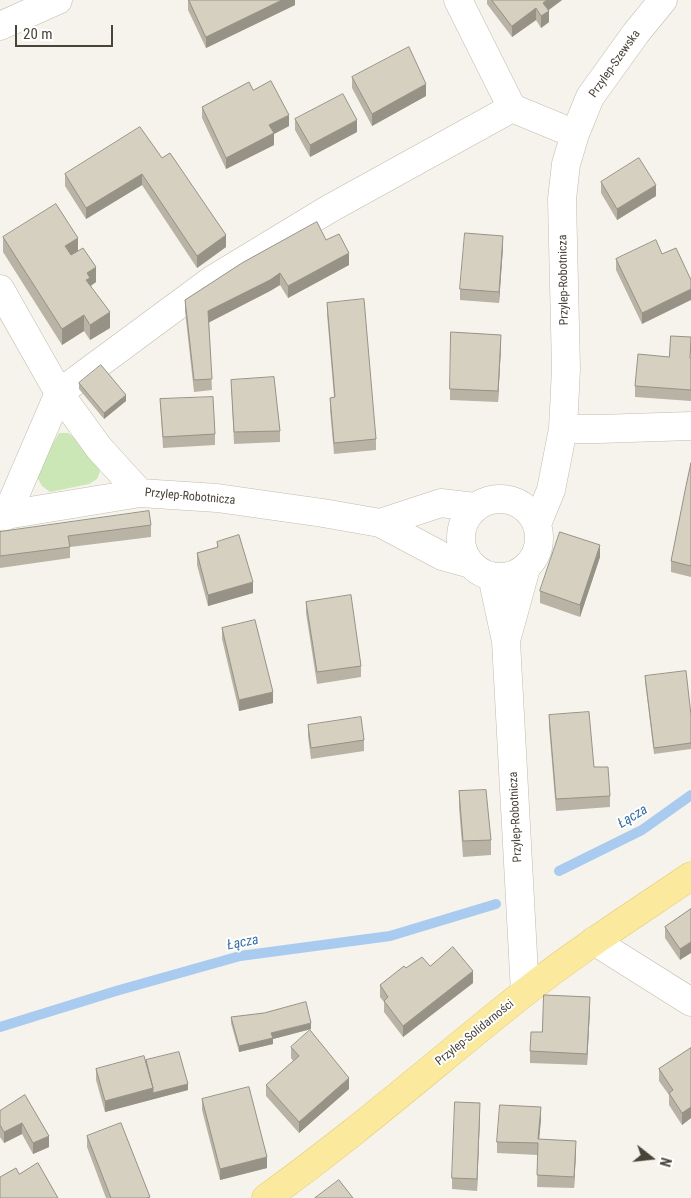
<!DOCTYPE html>
<meta charset="utf-8">
<style>
body{margin:0}
#map{position:relative;width:691px;height:1198px;overflow:hidden;background:#f5f3eb;font-family:"Roboto Condensed",sans-serif}
canvas{display:block}
.north{position:absolute;left:626px;top:1133px;width:50px;height:50px;-webkit-text-stroke:4px #fff;paint-order:stroke;rotate:106deg;font-size:14px;font-weight:700;line-height:20px;text-align:center;color:#494438}
.north::after{content:'';display:block;margin:auto;width:18px;height:22px;background:#494438;clip-path:polygon(50% 0,100% 100%,50% 72%,0 100%)}
.scale{position:absolute;left:15px;top:25px;width:98px;height:22px;box-sizing:border-box;border:2px solid #494438;border-top:0;padding-left:6px;font-size:15px;line-height:18px;white-space:nowrap;color:#494438;-webkit-text-stroke:4px #fff;paint-order:stroke}
</style>
<div id="map">
<canvas width="691" height="1198"></canvas>
<div class="north">N</div>
<div class="scale">20 m</div>
</div>
<script>
const c = document.querySelector('canvas').getContext('2d');
c.lineJoin = 'round';
function fillPath(path, color) {
  c.fillStyle = color;
  c.fill(path, 'evenodd');
}
function trace(path, color, width, dash) {
  c.strokeStyle = color;
  c.lineWidth = width;
  c.lineCap = dash ? 'butt' : 'round';
  c.setLineDash(dash || []);
  c.stroke(path);
}
function label(font, color, halo, rows, align = 'center') {
  c.font = font + ' "Roboto Condensed",sans-serif';
  c.lineWidth = 4;
  c.setLineDash([]);
  c.textBaseline = 'middle';
  c.strokeStyle = halo;
  c.fillStyle = color;
  for (const [text, x, y, turn = 0] of rows) {
    c.save();
    c.translate(x, y);
    c.rotate((+turn || 0) * Math.PI / 180);
    c.textAlign = isNaN(turn) ? turn : align;
    if (halo) c.strokeText(text, 0, 0);
    c.fillText(text, 0, 0);
    c.restore();
  }
}
fillPath(new Path2D(`
 M 59,433 L 68,433 L 76,439 L 98,465 L 100,472 L 97,479 L 89,484 L 50,492 L 42,486 L 37,477 L 53,443 Z`), '#cbe7b5');
trace(new Path2D(`
 M 559,871 L 642,830 L 691,795
 M 0,1027 L 116,991 L 240,956 L 390,936 L 496,904`), '#a9cbef', 10);
const minor = new Path2D(`
 M 458,0 L 512,108 L 575,134
 M 0,26 L 58,0
 M 0,289 L 59,393 L 99,448 L 140,493
 M 563,429 L 599,429 L 691,426
 M461 538a39 39 0 1 1 78 0a39 39 0 1 1-78 0Z
 M 0,516 L 140,493 L 217,498 L 323,513 L 380,523 L 442,556 L 471,564
 M 6,516 L 59,393 L 212,280 L 329,209 L 512,108
 M 380,523 L 441,503 L 475,507
 M 537,524 L 551,490 L 563,429 L 566,369 L 562,199 L 566,164 L 575,134 L 590,97 L 636,33 L 663,0
 M 492,576 L 506,641 L 525,992
 M 507,637 L 526,568
 M 594,941 L 691,1002`);
const major = new Path2D(`
 M 266,1198 C 356,1134 438,1061 524,993 C 577,951 635,914 691,876`);
trace(minor, '#c0bcad', 29);
trace(major, '#e1ca6c', 29);
trace(minor, '#fff', 28);
trace(major, '#fbea9d', 28);
fillPath(new Path2D(`
 M 188,0 L 295,0 L 295,5 L 206,48 L 188,10 Z
 M 487,0 L 562,0 L 549,10 L 549,22 L 541,28 L 536,20 L 512,37 L 487,4 Z
 M 352,77 L 426,96 L 372,126 L 352,88 Z
 M 253,90 L 289,126 L 274,134 L 274,145 L 226,169 L 202,118 L 202,107 Z
 M 295,119 L 357,132 L 310,157 L 295,130 Z
 M 162,158 L 226,247 L 197,268 L 142,185 L 86,219 L 65,186 L 65,174 Z
 M 601,182 L 656,196 L 617,220 L 601,193 Z
 M 3,237 L 78,251 L 96,282 L 91,286 L 110,328 L 90,340 L 84,331 L 62,345 L 3,252 Z
 M 326,240 L 349,265 L 288,298 L 280,285 L 270,291 L 209,322 L 212,390 L 194,392 L 185,311 L 185,300 Z
 M 503,247 L 499,303 L 460,300 L 460,289 Z
 M 662,254 L 642,324 L 616,270 L 616,259 Z
 M 327,303 L 376,439 L 376,450 L 334,454 L 330,409 L 330,398 L 334,397 L 327,314 Z
 M 501,346 L 498,402 L 450,400 L 450,389 Z
 M 691,349 L 690,358 L 691,358 L 691,401 L 635,397 L 635,386 L 669,357 Z
 M 231,380 L 280,431 L 280,442 L 234,444 Z
 M 79,383 L 126,401 L 104,419 L 79,389 Z
 M 160,399 L 215,434 L 215,445 L 163,448 Z
 M 691,463 L 691,577 L 671,572 L 671,561 Z
 M 151,525 L 151,537 L 70,547 L 70,558 L 0,568 L 0,532 Z
 M 217,542 L 253,593 L 208,606 L 197,565 L 197,553 L 217,548 Z
 M 600,557 L 580,617 L 540,603 L 540,591 Z
 M 306,602 L 361,666 L 361,677 L 317,684 L 306,613 Z
 M 222,628 L 273,703 L 239,711 L 222,639 Z
 M 645,676 L 691,715 L 691,749 L 654,754 L 645,681 Z
 M 549,715 L 594,767 L 610,796 L 610,807 L 556,811 L 549,726 Z
 M 308,725 L 364,740 L 364,751 L 311,759 L 308,736 Z
 M 459,791 L 491,840 L 491,855 L 463,857 L 459,807 Z
 M 691,909 L 680,960 L 665,938 L 665,927 Z
 M 430,966 L 473,983 L 403,1037 L 384,1012 L 384,1002 L 380,997 L 380,985 L 406,968 Z
 M 590,1008 L 587,1065 L 530,1063 L 530,1051 L 542,1032 Z
 M 231,1017 L 311,1029 L 273,1039 L 273,1044 L 239,1052 L 231,1023 Z
 M 291,1047 L 349,1089 L 299,1133 L 266,1096 L 266,1085 L 293,1061 L 291,1058 Z
 M 691,1048 L 691,1118 L 682,1125 L 669,1105 L 669,1095 L 659,1081 L 659,1069 Z
 M 146,1060 L 188,1090 L 105,1112 L 96,1080 L 96,1069 Z
 M 25,1095 L 49,1147 L 33,1154 L 22,1134 L 4,1143 L 0,1137 L 0,1111 Z
 M 202,1099 L 267,1168 L 220,1180 L 202,1110 Z
 M 480,1114 L 477,1191 L 452,1189 L 452,1178 Z
 M 541,1119 L 539,1139 L 576,1152 L 574,1188 L 537,1187 L 538,1155 L 497,1153 L 497,1142 Z
 M 87,1136 L 150,1198 L 106,1198 L 87,1147 Z`), '#b8b3a5');
fillPath(new Path2D(`
 M 282,0 L 295,0 L 295,5 L 206,48 L 206,37 Z
 M 547,0 L 562,0 L 543,14 L 543,3 Z
 M 536,8 L 536,20 L 512,37 L 512,26 Z
 M 549,11 L 549,22 L 541,28 L 541,16 Z
 M 426,84 L 426,96 L 372,126 L 372,114 Z
 M 289,115 L 289,126 L 274,134 L 274,145 L 226,169 L 226,158 L 269,125 Z
 M 357,120 L 357,132 L 310,157 L 310,145 Z
 M 142,174 L 142,185 L 86,219 L 86,208 Z
 M 656,185 L 656,196 L 617,220 L 617,209 Z
 M 226,235 L 226,247 L 197,268 L 197,256 Z
 M 503,236 L 503,247 L 499,303 L 499,292 Z
 M 78,238 L 78,253 L 65,262 L 65,246 Z
 M 349,253 L 349,265 L 288,298 L 288,286 Z
 M 96,267 L 96,282 L 90,286 L 86,295 L 87,273 Z
 M 280,273 L 280,285 L 270,291 L 208,323 L 208,311 Z
 M 691,289 L 691,300 L 642,324 L 642,313 Z
 M 110,312 L 110,328 L 90,340 L 90,325 Z
 M 84,315 L 84,331 L 62,345 L 62,329 Z
 M 501,335 L 501,346 L 498,402 L 498,391 Z
 M 126,395 L 126,401 L 104,419 L 104,413 Z
 M 600,545 L 600,557 L 580,617 L 580,605 Z
 M 253,582 L 253,593 L 208,606 L 208,595 Z
 M 273,692 L 273,703 L 239,711 L 239,700 Z
 M 691,942 L 691,953 L 680,960 L 680,949 Z
 M 473,971 L 473,983 L 403,1037 L 403,1026 Z
 M 590,997 L 590,1008 L 587,1065 L 587,1054 Z
 M 311,1023 L 311,1029 L 273,1039 L 273,1044 L 239,1052 L 239,1046 L 271,1033 Z
 M 349,1078 L 349,1089 L 299,1133 L 299,1122 Z
 M 188,1084 L 188,1090 L 105,1112 L 105,1101 L 153,1088 Z
 M 480,1103 L 480,1114 L 477,1191 L 477,1179 Z
 M 541,1107 L 541,1119 L 538,1151 L 538,1139 Z
 M 691,1107 L 691,1118 L 682,1125 L 682,1113 Z
 M 22,1123 L 22,1134 L 4,1143 L 4,1132 Z
 M 49,1136 L 49,1147 L 33,1154 L 33,1143 Z
 M 576,1141 L 576,1152 L 574,1188 L 574,1177 Z
 M 267,1157 L 267,1168 L 220,1180 L 220,1169 Z`), '#969286');
const building = new Path2D(`
 M 189,0 L 282,0 L 206,37 Z
 M 492,0 L 547,0 L 543,3 L 549,11 L 541,16 L 536,8 L 512,26 Z
 M 409,47 L 426,84 L 372,114 L 352,77 Z
 M 271,81 L 289,115 L 269,125 L 274,133 L 226,158 L 202,107 L 249,82 L 253,90 Z
 M 343,94 L 357,120 L 310,145 L 295,119 Z
 M 140,127 L 162,158 L 170,153 L 226,235 L 197,256 L 142,174 L 86,208 L 65,174 Z
 M 639,158 L 656,185 L 617,209 L 601,182 Z
 M 56,204 L 78,238 L 65,246 L 71,255 L 83,248 L 96,267 L 87,273 L 90,278 L 86,280 L 110,312 L 90,325 L 84,315 L 62,329 L 3,237 Z
 M 317,222 L 326,240 L 339,234 L 349,253 L 288,286 L 280,273 L 270,280 L 208,311 L 212,379 L 194,380 L 185,300 L 242,263 Z
 M 465,233 L 503,236 L 499,292 L 460,289 Z
 M 656,240 L 662,254 L 676,248 L 691,280 L 691,289 L 642,313 L 616,259 Z
 M 364,299 L 376,439 L 334,443 L 330,398 L 335,397 L 327,303 Z
 M 451,332 L 501,335 L 498,391 L 450,389 Z
 M 671,336 L 691,337 L 690,358 L 691,358 L 691,390 L 635,386 L 638,354 L 669,357 Z
 M 101,365 L 126,395 L 104,413 L 79,383 Z
 M 274,377 L 280,431 L 234,432 L 231,380 Z
 M 213,397 L 215,434 L 163,437 L 160,399 Z
 M 691,463 L 691,566 L 671,561 L 686,486 Z
 M 149,511 L 151,525 L 68,536 L 70,547 L 0,556 L 0,532 Z
 M 560,532 L 600,545 L 580,605 L 540,591 Z
 M 239,535 L 253,582 L 208,595 L 197,553 L 218,547 L 217,542 Z
 M 351,595 L 361,666 L 317,672 L 306,602 Z
 M 255,620 L 273,692 L 239,700 L 222,628 Z
 M 686,671 L 691,715 L 691,743 L 654,748 L 645,676 Z
 M 589,712 L 594,767 L 608,767 L 610,796 L 556,799 L 549,715 Z
 M 361,717 L 364,740 L 311,748 L 308,725 Z
 M 486,790 L 491,840 L 463,841 L 459,791 Z
 M 691,909 L 691,942 L 680,949 L 665,927 Z
 M 453,947 L 473,971 L 403,1026 L 384,1001 L 388,997 L 380,985 L 404,966 L 406,968 L 422,957 L 430,966 Z
 M 544,995 L 590,997 L 587,1054 L 530,1051 L 531,1032 L 542,1032 Z
 M 306,1002 L 311,1023 L 271,1033 L 273,1038 L 239,1046 L 231,1017 L 264,1013 Z
 M 310,1030 L 349,1078 L 299,1122 L 266,1085 L 299,1056 L 291,1047 Z
 M 691,1048 L 691,1107 L 682,1113 L 669,1093 L 673,1090 L 659,1069 Z
 M 179,1052 L 188,1084 L 153,1093 L 153,1088 L 146,1060 Z
 M 144,1056 L 153,1088 L 105,1101 L 96,1069 Z
 M 249,1087 L 267,1157 L 220,1169 L 202,1099 Z
 M 25,1095 L 49,1136 L 33,1143 L 22,1123 L 4,1132 L 0,1125 L 0,1111 Z
 M 455,1102 L 480,1103 L 477,1179 L 452,1178 Z
 M 500,1105 L 541,1107 L 538,1139 L 576,1141 L 574,1177 L 537,1175 L 538,1143 L 497,1142 Z
 M 121,1123 L 150,1197 L 147,1198 L 111,1198 L 87,1136 Z
 M 38,1163 L 58,1198 L 0,1198 L 0,1177 L 16,1168 L 19,1174 Z
 M 339,1180 L 353,1198 L 315,1198 Z`);
fillPath(building, '#d6d0c0');
trace(building, '#969286', 1);
label('12px', '#494438', '#fff', [
 ["Przylep-Szewska",615,64,-55],
 ["Przylep-Robotnicza",564,280,-91],
 ["Przylep-Robotnicza",190,497,5],
 ["Przylep-Robotnicza",516,817,-93],
 ["Przylep-Solidarności",475,1033,-39]
]);
label('italic 14px', '#3470b3', '#fff', [
 ["Łącza",633,817,-31],
 ["Łącza",243,943,-11]
]);
</script>
